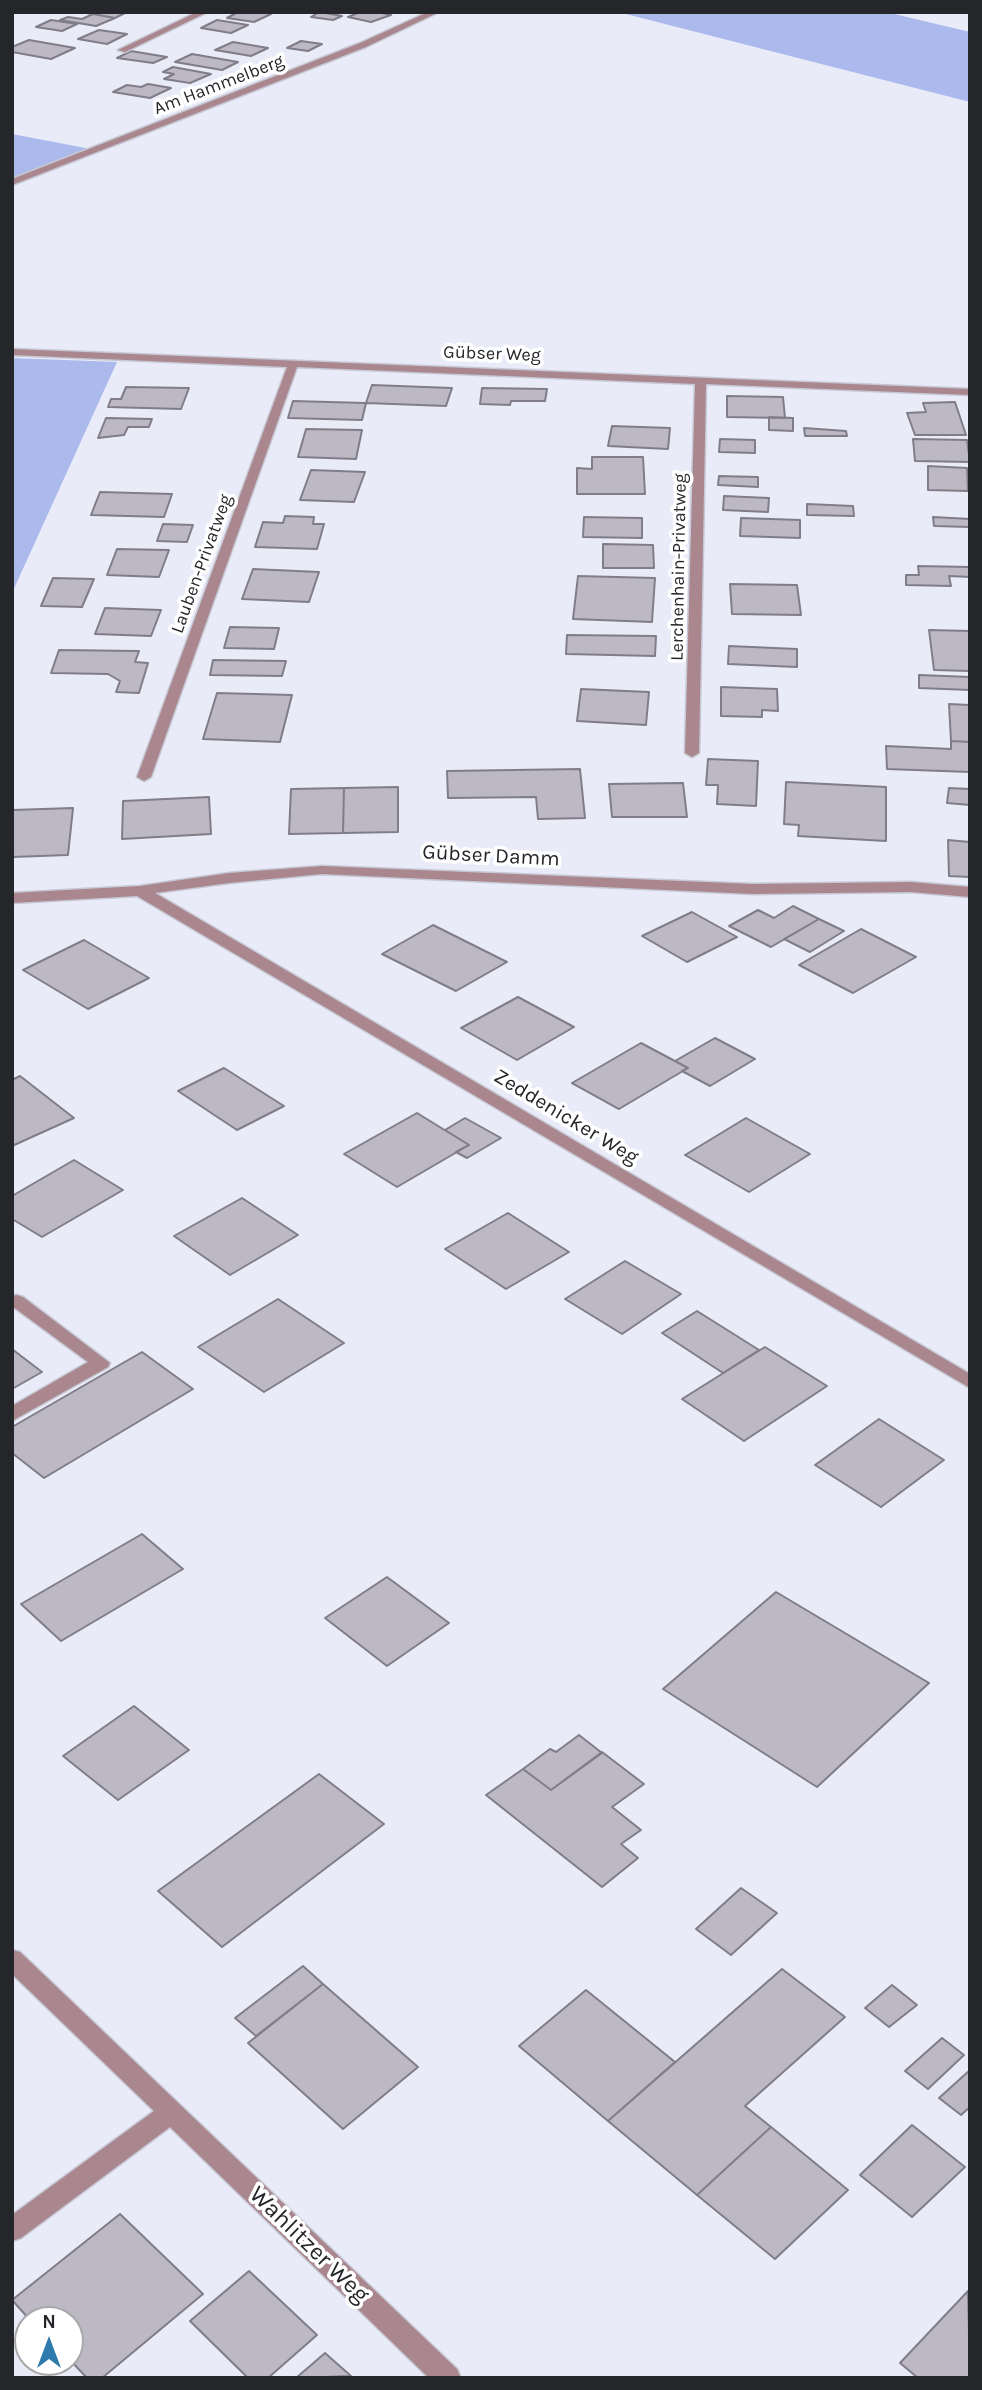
<!DOCTYPE html>
<meta charset="utf-8">
<style>
body{margin:0}
#map{position:relative;width:982px;height:2390px;overflow:hidden;background:#e9ecf8;font-family:Karla,sans-serif}
canvas{display:block}
.frame{position:absolute;inset:0;border:14px solid #25262a;pointer-events:none}
.north{position:absolute;left:14px;top:2306px;width:70px;height:70px;box-sizing:border-box;background:#fff;border:2px solid #a8a8aa;border-radius:50%;rotate:0deg;font-size:19px;font-weight:700;line-height:28px;text-align:center;color:#25262a}
.north::after{content:'';display:block;margin:auto;width:24px;height:32px;background:#2e7aad;clip-path:polygon(50% 0,100% 100%,50% 72%,0 100%)}
</style>
<div id="map">
<canvas width="982" height="2390"></canvas>
<div class="frame"></div>
<div class="north">N</div>
</div>
<script>
const c = document.querySelector('canvas').getContext('2d');
c.lineJoin = 'round';
function fillPath(path, color) {
  c.fillStyle = color;
  c.fill(path, 'evenodd');
}
function trace(path, color, width, dash) {
  c.strokeStyle = color;
  c.lineWidth = width;
  c.lineCap = dash ? 'butt' : 'round';
  c.setLineDash(dash || []);
  c.stroke(path);
}
function label(font, color, halo, rows, align = 'center') {
  c.font = font + ' Karla,sans-serif';
  c.lineWidth = 7;
  c.setLineDash([]);
  c.textBaseline = 'middle';
  c.strokeStyle = halo;
  c.fillStyle = color;
  for (const [text, x, y, turn = 0] of rows) {
    c.save();
    c.translate(x, y);
    c.rotate((+turn || 0) * Math.PI / 180);
    c.textAlign = isNaN(turn) ? turn : align;
    if (halo) c.strokeText(text, 0, 0);
    c.fillText(text, 0, 0);
    c.restore();
  }
}
fillPath(new Path2D(`
 M 618,12 L 886,12 L 970,32 L 970,102 Z
 M 12,134 L 96,150 L 12,182 Z
 M 12,358 L 117,362 L 12,593 Z`), '#acb9ed');
const building = new Path2D(`
 M 82,12 L 127,12 L 115,18 Z
 M 238,12 L 262,12 L 271,14 L 254,22 L 227,18 Z
 M 319,12 L 320,12 L 342,16 L 333,20 L 311,17 Z
 M 360,12 L 377,12 L 391,15 L 371,22 L 348,17 Z
 M 93,14 L 115,18 L 96,26 L 60,20 L 68,17 L 82,19 Z
 M 51,20 L 77,24 L 62,31 L 36,27 Z
 M 217,20 L 248,25 L 231,33 L 201,28 Z
 M 99,30 L 127,34 L 107,44 L 78,39 Z
 M 29,40 L 75,48 L 51,59 L 12,52 L 12,47 Z
 M 301,41 L 322,44 L 308,51 L 287,48 Z
 M 233,42 L 268,48 L 251,56 L 215,50 Z
 M 131,51 L 167,57 L 153,63 L 117,58 Z
 M 192,54 L 238,62 L 222,70 L 175,62 Z
 M 173,67 L 211,74 L 190,83 L 164,79 L 174,74 L 163,72 Z
 M 148,84 L 171,88 L 150,98 L 113,92 L 127,85 L 141,87 Z
 M 372,385 L 452,388 L 446,406 L 366,403 Z
 M 126,387 L 189,388 L 181,409 L 108,407 L 111,399 L 121,399 Z
 M 482,388 L 547,389 L 545,401 L 511,401 L 510,405 L 480,404 Z
 M 727,396 L 783,397 L 785,418 L 727,417 Z
 M 293,401 L 366,403 L 362,420 L 288,418 Z
 M 955,402 L 966,435 L 915,435 L 907,413 L 926,412 L 923,403 Z
 M 769,417 L 793,418 L 793,431 L 769,430 Z
 M 106,418 L 152,419 L 149,427 L 128,427 L 124,435 L 98,438 Z
 M 612,426 L 670,428 L 668,449 L 608,446 Z
 M 804,428 L 846,431 L 847,436 L 805,436 Z
 M 306,429 L 362,430 L 356,459 L 298,457 Z
 M 720,439 L 755,440 L 755,453 L 719,452 Z
 M 913,439 L 967,440 L 970,462 L 915,461 Z
 M 592,457 L 643,457 L 645,494 L 577,494 L 577,468 L 592,469 Z
 M 928,466 L 967,468 L 968,491 L 928,490 Z
 M 311,470 L 365,472 L 354,502 L 300,500 Z
 M 719,476 L 758,477 L 758,487 L 718,485 Z
 M 100,492 L 172,494 L 164,517 L 91,515 Z
 M 724,496 L 769,498 L 768,512 L 723,510 Z
 M 807,504 L 853,506 L 854,516 L 807,515 Z
 M 285,516 L 314,517 L 313,524 L 324,524 L 317,549 L 255,547 L 263,522 L 283,523 Z
 M 584,517 L 642,518 L 642,538 L 583,537 Z
 M 933,517 L 970,519 L 970,527 L 934,526 Z
 M 741,518 L 800,520 L 800,538 L 740,536 Z
 M 163,524 L 193,525 L 187,542 L 157,541 Z
 M 603,544 L 653,545 L 654,568 L 603,568 Z
 M 117,549 L 169,550 L 159,577 L 107,575 Z
 M 918,566 L 970,567 L 970,577 L 949,576 L 951,586 L 906,585 L 906,575 L 919,575 Z
 M 253,569 L 319,572 L 309,602 L 242,599 Z
 M 578,576 L 655,578 L 652,622 L 573,619 Z
 M 53,578 L 94,579 L 82,607 L 41,606 Z
 M 730,584 L 797,585 L 801,615 L 732,614 Z
 M 105,608 L 161,610 L 151,636 L 95,634 Z
 M 230,627 L 279,628 L 274,649 L 224,648 Z
 M 929,630 L 970,631 L 970,671 L 934,670 Z
 M 567,635 L 656,636 L 655,656 L 566,654 Z
 M 729,646 L 797,649 L 797,667 L 728,664 Z
 M 59,650 L 139,651 L 135,662 L 148,663 L 139,693 L 116,692 L 120,681 L 108,674 L 51,673 Z
 M 213,660 L 286,661 L 282,676 L 210,675 Z
 M 919,675 L 970,677 L 970,690 L 919,688 Z
 M 721,687 L 777,689 L 778,711 L 762,710 L 762,717 L 721,716 Z
 M 581,689 L 649,692 L 646,725 L 577,721 Z
 M 217,693 L 292,695 L 280,742 L 203,739 Z
 M 949,704 L 970,705 L 970,742 L 951,741 Z
 M 951,741 L 970,742 L 970,772 L 887,769 L 886,746 L 951,749 Z
 M 708,759 L 758,761 L 756,806 L 717,804 L 718,785 L 706,785 Z
 M 580,769 L 585,818 L 538,819 L 536,797 L 448,798 L 447,771 Z
 M 786,782 L 886,787 L 886,841 L 798,836 L 799,825 L 784,824 Z
 M 683,783 L 687,817 L 612,817 L 609,784 Z
 M 398,787 L 398,832 L 343,833 L 344,788 Z
 M 344,788 L 343,833 L 289,834 L 291,789 Z
 M 949,788 L 970,789 L 970,805 L 947,803 Z
 M 209,797 L 211,834 L 122,839 L 123,801 Z
 M 73,808 L 68,855 L 12,857 L 12,810 Z
 M 948,840 L 970,842 L 970,877 L 949,876 Z
 M 793,906 L 819,919 L 771,947 L 729,926 L 758,910 L 774,918 Z
 M 692,912 L 737,937 L 687,962 L 642,936 Z
 M 819,919 L 844,931 L 810,952 L 784,939 Z
 M 433,925 L 507,962 L 456,991 L 382,954 Z
 M 861,929 L 916,957 L 853,993 L 799,965 Z
 M 84,940 L 149,978 L 88,1009 L 23,970 Z
 M 518,997 L 574,1027 L 517,1060 L 461,1028 Z
 M 715,1038 L 755,1059 L 710,1086 L 682,1071 L 688,1068 L 675,1061 Z
 M 641,1043 L 688,1068 L 619,1109 L 572,1083 Z
 M 224,1068 L 284,1106 L 237,1130 L 178,1091 Z
 M 20,1076 L 74,1118 L 12,1146 L 12,1080 Z
 M 417,1113 L 469,1145 L 397,1187 L 344,1154 Z
 M 465,1118 L 501,1138 L 467,1158 L 456,1152 L 469,1145 L 445,1130 Z
 M 746,1118 L 810,1154 L 749,1192 L 685,1155 Z
 M 74,1160 L 123,1190 L 42,1237 L 12,1219 L 12,1196 Z
 M 242,1198 L 298,1235 L 230,1275 L 174,1236 Z
 M 508,1213 L 569,1252 L 506,1289 L 445,1249 Z
 M 625,1261 L 681,1294 L 622,1334 L 565,1299 Z
 M 278,1299 L 344,1343 L 264,1392 L 198,1347 Z
 M 697,1311 L 759,1350 L 723,1373 L 662,1333 Z
 M 765,1347 L 827,1386 L 744,1441 L 682,1399 Z
 M 12,1349 L 42,1372 L 12,1389 Z
 M 142,1352 L 193,1389 L 44,1478 L 12,1453 L 12,1427 Z
 M 879,1419 L 944,1460 L 881,1507 L 815,1465 Z
 M 142,1534 L 183,1569 L 61,1641 L 21,1604 Z
 M 387,1577 L 449,1623 L 387,1666 L 325,1618 Z
 M 776,1592 L 929,1683 L 817,1787 L 663,1689 Z
 M 134,1706 L 189,1750 L 118,1800 L 63,1756 Z
 M 579,1735 L 602,1753 L 551,1790 L 523,1769 L 550,1749 L 556,1752 Z
 M 602,1752 L 644,1784 L 612,1807 L 641,1830 L 621,1844 L 638,1858 L 602,1887 L 486,1795 L 523,1769 L 551,1790 Z
 M 319,1774 L 384,1824 L 222,1947 L 158,1891 Z
 M 741,1888 L 777,1913 L 731,1955 L 696,1929 Z
 M 303,1966 L 323,1984 L 256,2036 L 235,2018 Z
 M 782,1969 L 845,2017 L 745,2106 L 771,2127 L 697,2195 L 608,2121 Z
 M 323,1984 L 418,2067 L 343,2129 L 248,2043 Z
 M 892,1985 L 917,2005 L 889,2027 L 865,2008 Z
 M 586,1990 L 675,2062 L 608,2121 L 519,2046 Z
 M 942,2038 L 964,2055 L 928,2089 L 905,2071 Z
 M 970,2070 L 970,2107 L 961,2115 L 939,2098 Z
 M 912,2125 L 965,2167 L 912,2217 L 860,2175 Z
 M 771,2127 L 848,2190 L 775,2259 L 697,2195 Z
 M 120,2214 L 203,2294 L 102,2378 L 87,2378 L 70,2360 L 70,2320 L 30,2320 L 12,2300 Z
 M 249,2271 L 317,2335 L 268,2378 L 248,2378 L 190,2321 Z
 M 968,2291 L 970,2378 L 918,2378 L 900,2363 Z
 M 325,2353 L 351,2376 L 296,2378 Z`);
fillPath(building, '#bcb9c4');
trace(building, '#807d88', 2);
const service = new Path2D(`
 M 197,12 L 208,12 L 125,52 L 118,50 Z
 M 17,1295 L 23,1297 L 110,1363 L 108,1367 L 12,1421 L 12,1406 L 88,1362 L 12,1306 L 12,1296 Z`);
const minor = new Path2D(`
 M 428,12 L 439,12 L 366,47 L 12,185 L 12,179 L 360,43 Z
 M 12,349 L 970,389 L 970,395 L 706,384 L 699,753 L 692,757 L 685,753 L 695,384 L 297,367 L 151,777 L 144,781 L 137,777 L 287,367 L 12,355 Z
 M 322,866 L 753,884 L 911,882 L 970,887 L 970,897 L 911,892 L 753,894 L 322,874 L 229,883 L 155,893 L 970,1374 L 970,1388 L 137,896 L 12,903 L 12,893 L 140,886 L 229,873 Z
 M 12,1950 L 20,1952 L 457,2369 L 461,2378 L 429,2378 L 170,2127 L 21,2238 L 12,2241 L 12,2215 L 154,2111 L 12,1974 Z`);
trace(service, '#c6c8d3', 3);
trace(minor, '#c6c8d3', 3);
fillPath(service, '#aa868f');
fillPath(minor, '#aa868f');
label('18px', '#25262a', '#fff', [
 ["Am Hammelberg",219,85,-21],
 ["Gübser Weg",492,354,2],
 ["Lauben-Privatweg",202,564,-70],
 ["Lerchenhain-Privatweg",679,567,-89]
]);
label('21px', '#25262a', '#fff', [
 ["Gübser Damm",491,856,3],
 ["Zeddenicker Weg",566,1117,31]
]);
label('24px', '#25262a', '#fff', [
 ["Wahlitzer Weg",309,2245,44]
]);
</script>
